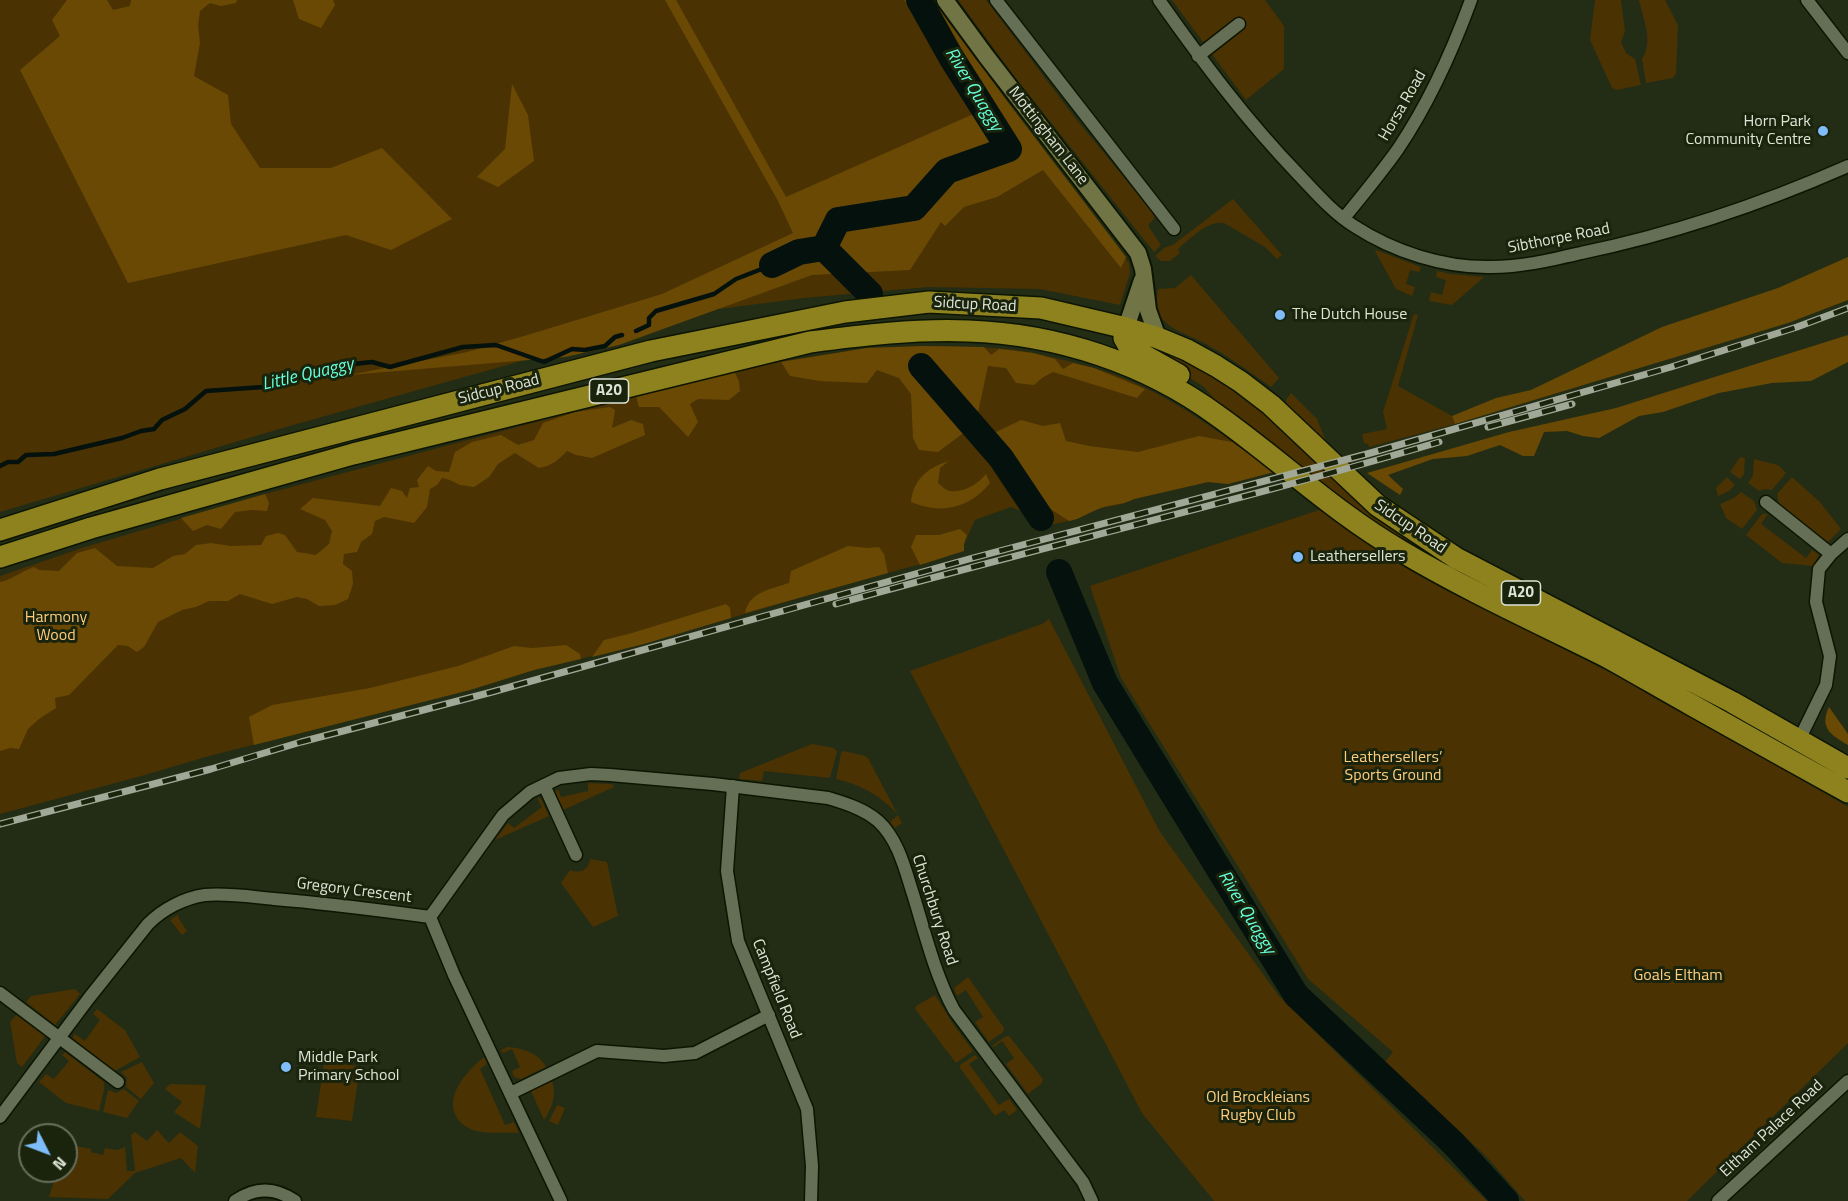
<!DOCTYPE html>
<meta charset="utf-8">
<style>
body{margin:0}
#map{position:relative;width:1848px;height:1201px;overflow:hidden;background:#232d15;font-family:"Titillium Web",sans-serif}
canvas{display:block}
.north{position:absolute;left:18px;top:1123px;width:60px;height:60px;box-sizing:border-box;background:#1a230c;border:2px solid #68705d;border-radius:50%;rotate:132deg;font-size:16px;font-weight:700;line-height:24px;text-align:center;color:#dee4d6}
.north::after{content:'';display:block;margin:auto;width:21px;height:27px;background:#7ebdf9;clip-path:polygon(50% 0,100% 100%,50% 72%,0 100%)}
</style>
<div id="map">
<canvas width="1848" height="1201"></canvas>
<div class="north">N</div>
</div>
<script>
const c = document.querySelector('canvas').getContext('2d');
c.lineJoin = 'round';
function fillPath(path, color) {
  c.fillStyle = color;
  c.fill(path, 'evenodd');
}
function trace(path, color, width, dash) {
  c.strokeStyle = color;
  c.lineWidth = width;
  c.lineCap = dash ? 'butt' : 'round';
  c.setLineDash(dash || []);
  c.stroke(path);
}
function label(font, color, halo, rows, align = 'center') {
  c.font = font + ' "Titillium Web",sans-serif';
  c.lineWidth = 6;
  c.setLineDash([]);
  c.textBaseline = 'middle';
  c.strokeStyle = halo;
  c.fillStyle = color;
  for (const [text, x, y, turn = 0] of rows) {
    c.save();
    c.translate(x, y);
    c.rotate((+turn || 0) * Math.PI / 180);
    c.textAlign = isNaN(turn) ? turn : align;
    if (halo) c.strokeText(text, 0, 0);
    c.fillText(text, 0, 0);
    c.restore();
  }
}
fillPath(new Path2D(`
 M 0,0 L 929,0 L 1129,263 L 1130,273 L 1120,305 L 1040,289 L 928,287 L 804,298 L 696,312 L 286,427 L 0,512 Z
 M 958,0 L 986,0 L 1076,119 L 1153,213 L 1154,219 L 1149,224 L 1149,227 L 1161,245 L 1154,252 L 1014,76 Z
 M 1172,0 L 1265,0 L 1284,26 L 1284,69 L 1246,100 Z
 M 1595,0 L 1621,0 L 1625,31 L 1621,42 L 1626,53 L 1635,59 L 1641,85 L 1617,90 L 1612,88 L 1590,40 Z
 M 1639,0 L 1665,0 L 1678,25 L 1676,74 L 1673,78 L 1646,83 L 1642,59 C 1654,42 1643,19 1639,0 Z
 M 1233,199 L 1282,255 L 1277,259 L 1265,247 L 1224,223 C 1208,220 1191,238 1179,248 L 1178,250 L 1180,253 L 1170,261 L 1161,261 L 1155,256 L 1164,248 L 1174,244 Z
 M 1376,250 L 1421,267 L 1419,272 L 1410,270 L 1406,284 L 1415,287 L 1412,296 L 1396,289 L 1375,251 Z
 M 1437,271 L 1451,274 L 1484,277 L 1452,305 L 1429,301 L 1431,292 L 1442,295 L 1446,280 L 1436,277 Z
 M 1191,275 L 1279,378 L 1271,387 C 1249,371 1228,356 1204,343 C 1191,336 1173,331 1163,320 C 1155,312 1156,299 1158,289 L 1175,288 Z
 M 1414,314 L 1418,315 L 1398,386 L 1452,416 L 1455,424 L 1369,447 L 1368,444 L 1364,443 L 1362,434 L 1387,429 L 1383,412 Z
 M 1135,341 C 1148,345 1161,350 1174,355 C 1218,373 1260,406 1294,440 C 1335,480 1372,521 1423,550 L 1421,553 L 1375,526 L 1332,494 L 1260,434 L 1218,403 L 1204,387 L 1135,343 Z
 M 925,346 C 961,347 999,346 1034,353 C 1064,360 1095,367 1123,378 C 1178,400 1226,437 1274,472 L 1228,484 L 1208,482 L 1134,499 L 1123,504 L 1100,508 L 1077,519 L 1033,529 L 1024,512 L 1011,507 L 975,520 L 964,544 L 925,563 L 854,582 L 642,644 L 534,670 L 470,690 L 209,756 L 145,775 L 0,814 L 0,576 L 85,547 L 265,494 L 701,378 L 752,366 L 867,348 Z
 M 1291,393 L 1317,419 L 1327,444 L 1287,406 L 1286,400 Z
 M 1740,457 L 1745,458 L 1744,474 L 1740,479 L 1730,472 Z
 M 1754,459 L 1778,465 L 1786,473 L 1772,490 L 1765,489 L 1759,491 L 1748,483 L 1753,476 Z
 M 1727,477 L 1735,485 L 1729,491 L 1718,496 L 1716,488 Z
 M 1792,477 L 1820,502 L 1841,529 L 1828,542 L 1779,504 L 1777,494 Z
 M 1741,492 L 1754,501 L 1757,510 L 1742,529 L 1726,518 L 1720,504 L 1734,498 Z
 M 1328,507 L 1399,563 L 1682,710 L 1848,807 L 1848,1043 L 1687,1201 L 1525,1201 L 1486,1156 L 1384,1063 L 1393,1052 L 1308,979 L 1121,678 L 1090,586 Z
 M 1762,514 L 1768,514 L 1761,524 L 1806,558 L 1812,550 L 1819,555 L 1813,566 L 1782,563 L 1746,535 Z
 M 1049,619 L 1160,832 L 1279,996 L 1487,1201 L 1214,1201 L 1142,1113 L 910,671 L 1042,624 Z
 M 812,744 L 834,748 L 837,752 L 830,778 L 764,771 L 762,781 L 739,779 L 740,773 Z
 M 844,751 L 865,756 L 868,758 L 902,823 L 895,828 L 890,822 L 898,815 C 882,796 859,784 836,779 L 841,753 Z
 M 588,783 L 612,784 L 614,787 L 563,810 L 555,792 L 558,789 L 561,797 L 588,791 Z
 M 537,798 L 541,799 L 549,816 L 495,840 L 508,823 L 514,828 L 542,807 Z
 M 590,859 L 607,862 L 618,916 L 593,927 L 561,883 L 570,870 C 580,874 589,870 590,859 Z
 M 179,914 L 178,917 L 187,931 L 182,935 L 170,920 Z
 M 968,977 L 1004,1028 L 1003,1032 L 989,1042 L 975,1022 L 983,1017 L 966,990 L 957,996 L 954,988 Z
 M 75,989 L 80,994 L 55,1025 L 26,1002 L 31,996 Z
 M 935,995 L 953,1024 L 973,1051 L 956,1063 L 915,1009 L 916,1006 Z
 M 97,1009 L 125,1030 L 140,1057 L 111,1073 L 70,1041 L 75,1034 L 85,1041 L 100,1020 L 93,1014 Z
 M 17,1014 L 46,1035 L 22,1067 L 17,1063 L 10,1022 Z
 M 1006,1036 L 1009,1036 L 1043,1079 L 1042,1083 L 1028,1094 L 1006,1064 L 1014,1058 L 1002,1041 L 994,1047 L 992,1046 Z
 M 507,1047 C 522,1048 539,1053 546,1067 L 521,1079 L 514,1077 L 512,1071 L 520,1067 L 512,1049 L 503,1053 L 501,1050 Z
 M 65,1052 L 104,1082 L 104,1090 L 99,1111 L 66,1103 L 39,1082 L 46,1074 L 54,1079 L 69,1061 L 62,1055 Z
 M 975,1055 L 978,1058 L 969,1064 L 999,1105 L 1009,1099 L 1017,1110 L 1009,1116 L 1004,1110 L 995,1116 L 960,1068 L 960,1065 Z
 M 484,1057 L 487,1064 L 480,1069 L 505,1125 L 514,1122 L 519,1133 C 505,1132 489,1134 476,1131 C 468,1129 461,1124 457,1118 C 443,1096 468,1070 484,1057 Z
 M 142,1062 L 154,1083 L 141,1099 L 126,1087 L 127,1078 L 121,1072 Z
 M 324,1062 L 360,1066 L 352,1121 L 316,1117 Z
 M 552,1081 C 557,1095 552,1108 544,1120 L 531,1091 Z
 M 170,1084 L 206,1085 L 200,1129 L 174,1112 L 182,1102 L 165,1089 Z
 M 124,1089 L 139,1101 L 127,1118 L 103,1112 L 108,1090 L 116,1093 Z
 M 557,1105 L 565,1108 L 558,1125 L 549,1121 Z
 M 157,1130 L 169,1143 L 180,1132 L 198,1146 L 195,1173 L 181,1158 L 135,1173 L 108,1199 L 49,1197 L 57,1171 L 66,1171 L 66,1144 L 91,1149 L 91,1152 L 103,1155 L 105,1148 L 118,1150 L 125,1147 L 127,1171 L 135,1171 L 131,1135 L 135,1132 L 147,1141 Z`), '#4a3202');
fillPath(new Path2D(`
 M 67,0 L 107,0 L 113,10 L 130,6 L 131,0 L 237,0 L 236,3 L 221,6 L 210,3 L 200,11 L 198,26 L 200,43 L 194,76 L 228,95 L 231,124 L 260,168 L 331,168 L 382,148 L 452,219 L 391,250 L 346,235 L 128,283 L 20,70 L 60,36 L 52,20 Z
 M 293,0 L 333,0 L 335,5 L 321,28 L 299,19 Z
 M 665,0 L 676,0 L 786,197 L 987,108 L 926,23 L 904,0 L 933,0 L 1007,101 L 1126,257 L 1121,268 L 1043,170 L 997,197 L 964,207 L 945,226 L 941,222 L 910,270 L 812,275 L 619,345 L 565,357 L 349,375 L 467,352 L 524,336 L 662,294 L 793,233 L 778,201 Z
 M 512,84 L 528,115 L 534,161 L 498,187 L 477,177 L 505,149 Z
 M 1848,257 L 1848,300 L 1788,323 L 1455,424 L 1452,416 L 1496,398 L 1531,390 L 1662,327 L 1778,288 Z
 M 1848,335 L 1848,362 L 1811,381 L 1772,383 L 1719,393 L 1663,412 L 1639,416 L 1599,438 L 1583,436 L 1567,431 L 1544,432 L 1534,456 L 1523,456 L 1500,445 L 1467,456 L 1433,459 L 1388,475 L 1403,489 L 1400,495 L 1367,473 L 1509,432 L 1616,408 Z
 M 925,346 L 984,347 L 991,355 L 999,349 L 1033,353 L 1055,359 L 1063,369 L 1073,363 L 1094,368 L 1145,389 L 1137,398 L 1053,372 L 1042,378 L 1034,385 L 1016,383 L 1006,368 L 988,366 L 977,417 L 962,434 L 938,452 L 919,450 L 913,438 L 911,394 L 899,378 L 877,370 L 867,383 L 820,381 L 790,376 L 781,362 L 867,348 Z
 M 734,371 L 739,381 L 740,391 L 729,400 L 698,399 L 690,404 L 698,422 L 688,437 L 659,407 L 639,407 L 636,396 Z
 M 610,407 L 615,410 L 612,428 L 631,420 L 643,424 L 645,435 L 592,458 L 576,455 L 567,451 C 558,460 552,466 539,468 L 515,453 L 498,464 L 489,477 L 474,487 L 460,485 L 450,480 L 442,478 L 437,485 L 430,489 L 427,507 L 414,523 L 384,517 L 375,521 L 372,534 L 361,542 L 357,552 L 344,554 L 343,564 L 352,571 L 353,584 L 348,599 L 335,605 L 319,606 L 307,599 L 297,597 L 272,604 L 240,594 L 228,601 L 209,601 L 196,607 L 182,610 L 158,622 L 144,647 L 137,652 L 128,646 L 118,645 L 75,689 L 69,695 L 55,698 L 56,708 L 39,719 L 28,729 L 19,749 L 10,748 L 0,751 L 0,582 C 13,579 22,571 34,567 L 39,570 L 59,571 L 77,553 L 95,548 L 117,566 L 153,568 L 173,556 L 185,554 L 196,545 L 211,543 L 231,546 L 261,545 L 266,536 L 278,533 L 285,535 L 297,552 L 316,555 L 329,544 L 332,531 L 325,520 L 300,509 L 313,498 L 380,506 L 391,488 L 402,491 L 407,498 L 410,488 L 419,487 L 417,480 L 428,466 L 436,471 L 449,472 L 455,452 L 472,442 L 501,435 L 518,445 L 534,440 L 543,423 L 575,412 Z
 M 1021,420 L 1043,426 L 1060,423 L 1066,441 L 1089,446 L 1138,452 L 1199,436 L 1232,442 L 1274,472 L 1228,484 L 1208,482 L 1134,499 C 1122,505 1112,504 1101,508 C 1089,512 1081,519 1069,521 L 1041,503 L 1007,488 L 989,461 L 996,432 Z
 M 949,461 L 940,468 L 938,483 C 942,486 946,491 951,491 C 964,493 979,483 986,474 L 990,483 C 970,508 941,515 911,502 C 913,479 929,467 949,461 Z
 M 265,494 L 269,503 L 267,511 L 252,510 L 235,512 L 221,529 L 207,525 L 193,531 L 181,518 Z
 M 960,529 L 967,535 L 964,544 L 964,551 L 920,565 L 911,547 L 916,535 L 939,535 Z
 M 848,546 L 867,548 L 879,547 L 884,554 L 888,573 L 745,613 C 749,592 771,589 789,583 L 791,571 Z
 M 726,604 L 730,608 L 731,618 L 644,644 L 592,657 L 604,640 L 632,633 Z
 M 566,645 L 580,654 L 581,659 L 534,670 L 470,690 L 254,745 L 249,717 L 272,705 L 370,688 L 458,666 L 514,646 L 532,648 Z
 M 1829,707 L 1848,734 L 1848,745 C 1831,735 1819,728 1829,707 Z`), '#6a4905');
trace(new Path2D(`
 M 636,331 L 649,325 L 649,318 L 656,311 L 714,294 L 736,279 L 772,265
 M 0,466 L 8,462 L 18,462 L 26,455 L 54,454 L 122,438 L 141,431 L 154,429 L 162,420 L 185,409 L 206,391 L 263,387 L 285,382 L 334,366 L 372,362 L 390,367 L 463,347 L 496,345 L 544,362 L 572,349 L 585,350 L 605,346 L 615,337 L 622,335`), '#04110d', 4.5);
trace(new Path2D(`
 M 824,248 L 838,220 L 914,208 L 947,171 L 1009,149 L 951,57 L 919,0
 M 824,248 L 870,294
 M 772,265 L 799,252 L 824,248
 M 921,366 L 1001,458 L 1041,518
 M 1059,572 L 1105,683 L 1296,995 L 1453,1143 L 1506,1201`), '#04110d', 26);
const street = new Path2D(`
 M 996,0 L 1174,229
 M 1159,0 C 1202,61 1246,120 1298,174 C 1315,192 1332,212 1354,226 C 1394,252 1444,268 1491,267 C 1522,267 1551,260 1581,253 C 1673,234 1762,204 1848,166
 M 1807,0 L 1848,53
 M 1198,56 L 1239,24
 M 1344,218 C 1362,196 1381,173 1398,149 C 1429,103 1452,52 1471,0
 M 1766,502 L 1831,554
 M 1799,740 L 1826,685 L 1830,656 L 1816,602 L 1819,569 L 1831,554 L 1848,539
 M 544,785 L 576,855
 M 733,786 L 727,871 L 738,941 L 807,1109 L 812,1166 L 811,1201
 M 430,917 L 503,815 L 530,792 L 559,778 L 591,774 L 610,775 L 713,784 L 828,798 C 845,803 864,809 878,821 C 898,839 905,869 913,894 C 925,933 935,975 954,1010 L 1083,1182 L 1092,1201
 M 0,993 L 118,1082
 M 511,1093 L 597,1051 L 664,1056 L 695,1053 L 769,1015
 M 0,1117 L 89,998 L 148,924 C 163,909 184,898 205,895 C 228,893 252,897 274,899 C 326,903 378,910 430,917 L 454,975 L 561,1201
 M 235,1201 C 255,1187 275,1187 295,1201
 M 1718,1201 L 1848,1081`);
const secondary = new Path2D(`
 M 945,0 L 986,56 L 1138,253 L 1143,269 L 1148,310 L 1158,338
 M 1126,328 L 1142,280`);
const highway = new Path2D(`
 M 1126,328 L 1124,338 L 1129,347 L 1179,375
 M 0,530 L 160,479 L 651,351 L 845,312 L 929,302 L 1041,308 L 1126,328 L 1158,338 L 1187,350 L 1216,366 L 1241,382 L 1271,405 L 1378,506 L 1456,558 L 1732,702 L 1848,768
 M 0,557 L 91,528 L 353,454 L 810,342 C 863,335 915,329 968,331 C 1057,334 1146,363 1218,416 C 1280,460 1335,513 1401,551 C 1468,591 1539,623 1609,658 C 1636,673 1663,689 1690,704 C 1743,734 1795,763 1848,792`);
trace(street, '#0d1501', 15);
trace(secondary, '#0d1501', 20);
trace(highway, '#0d1501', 24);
trace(street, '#646f55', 12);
trace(secondary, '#717545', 16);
trace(highway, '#8e821f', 21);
const rail = new Path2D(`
 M 1488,427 L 1572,404
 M 836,604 C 1037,548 1240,501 1439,442
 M 0,824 L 211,769 L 301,742 L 492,692 L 969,559 L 1367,454 L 1671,367 L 1797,327 L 1848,308`);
trace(rail, '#a1a897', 7);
trace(rail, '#1a230c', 4.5, [14]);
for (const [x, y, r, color] of [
 [1823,131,6,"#7ebdf9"],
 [1280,315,6,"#7ebdf9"],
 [1298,557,6,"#7ebdf9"],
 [286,1067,6,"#7ebdf9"]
]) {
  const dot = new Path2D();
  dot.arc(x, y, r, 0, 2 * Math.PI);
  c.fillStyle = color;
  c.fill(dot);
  trace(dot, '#1a230c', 2);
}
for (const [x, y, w] of [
 [609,391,39],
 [1521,593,39]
]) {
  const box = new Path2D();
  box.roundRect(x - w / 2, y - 12, w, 24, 4.5);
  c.fillStyle = '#1a230c';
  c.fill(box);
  trace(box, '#dee4d6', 1.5);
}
label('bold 15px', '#dee4d6', null, [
 ["A20",609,391],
 ["A20",1521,593]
]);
label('16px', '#dee4d6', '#1a230c', [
 ["Horsa Road",1403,106,-60],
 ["Mottingham Lane",1048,136,52],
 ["Sibthorpe Road",1559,239,-11],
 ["Sidcup Road",975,305,3],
 ["Sidcup Road",499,390,-14],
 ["Sidcup Road",1410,527,34],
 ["Gregory Crescent",354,891,7],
 ["Churchbury Road",934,910,72],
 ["Campfield Road",776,989,68],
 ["Eltham Palace Road",1772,1129,-43]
]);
label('16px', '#dee4d6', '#1a230c', [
 ["Horn Park",1811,122,"right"],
 ["Community Centre",1811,140,"right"],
 ["The Dutch House",1292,315],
 ["Leathersellers",1310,557],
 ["Middle Park",298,1058],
 ["Primary School",298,1076]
], 'left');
label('16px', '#fecd7e', '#1a230c', [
 ["Harmony",56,618],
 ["Wood",56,636],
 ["Leathersellers’",1393,758],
 ["Sports Ground",1393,776],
 ["Goals Eltham",1678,976],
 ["Old Brockleians",1258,1098],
 ["Rugby Club",1258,1116]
]);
label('italic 18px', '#65fedb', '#1a230c', [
 ["River Quaggy",973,90,59],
 ["Little Quaggy",308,375,-13],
 ["River Quaggy",1246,913,59]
]);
</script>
